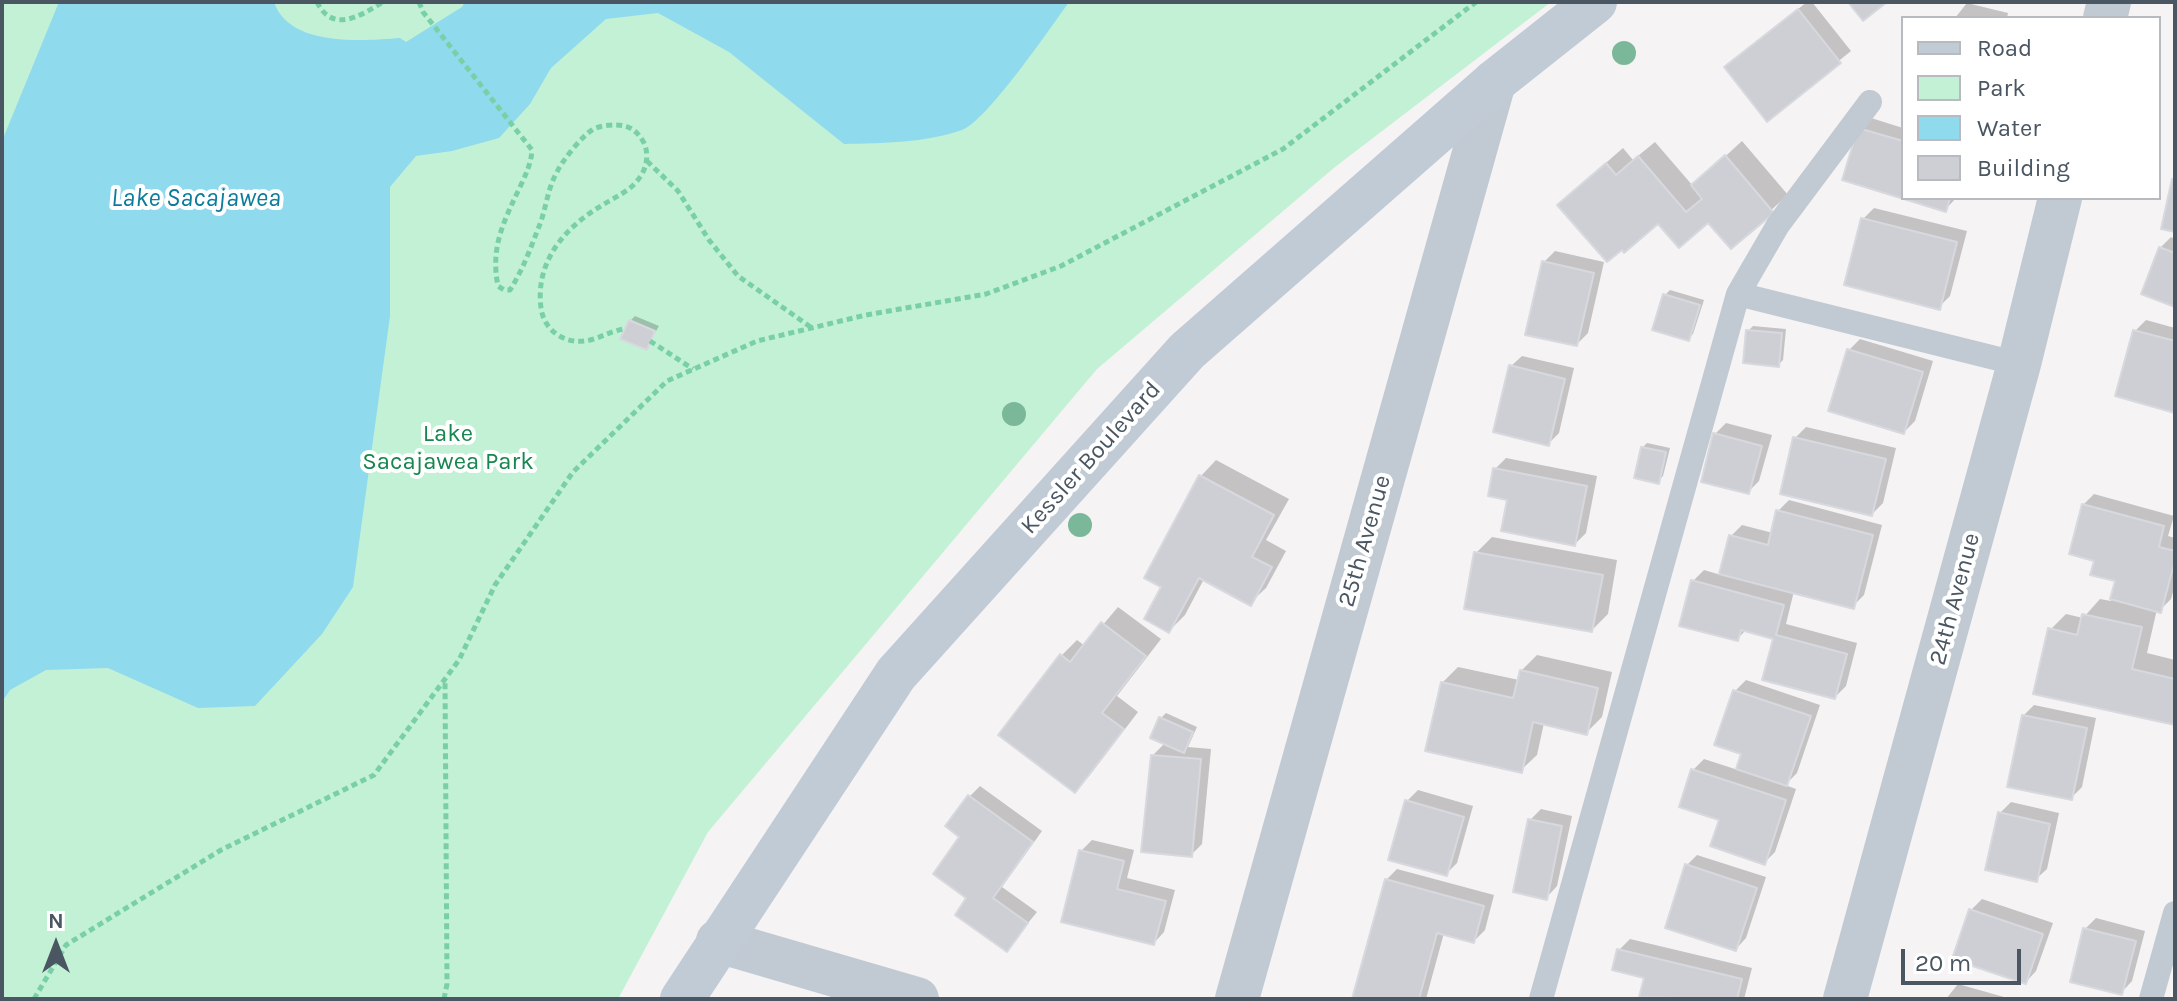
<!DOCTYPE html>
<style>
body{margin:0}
#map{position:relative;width:2177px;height:1001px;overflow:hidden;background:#f5f3f3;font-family:Karla,sans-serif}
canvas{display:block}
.frame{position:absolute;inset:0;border:4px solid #4a5661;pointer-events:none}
.legend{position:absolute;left:1901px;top:16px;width:260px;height:184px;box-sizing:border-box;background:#fff;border:2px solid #b7bbc0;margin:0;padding:10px 14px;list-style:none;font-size:24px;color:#4a5661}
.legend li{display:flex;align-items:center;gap:16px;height:40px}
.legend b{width:40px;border:2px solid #b7bbc0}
.north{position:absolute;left:16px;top:905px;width:80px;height:80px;-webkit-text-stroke:6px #fff;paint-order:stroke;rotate:0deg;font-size:22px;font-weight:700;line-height:32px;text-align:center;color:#4a5661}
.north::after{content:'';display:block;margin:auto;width:28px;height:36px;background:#4a5661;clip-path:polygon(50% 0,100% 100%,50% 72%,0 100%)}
.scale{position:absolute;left:1901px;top:949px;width:120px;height:36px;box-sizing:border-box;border:4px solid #4a5661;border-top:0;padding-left:10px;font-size:24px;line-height:28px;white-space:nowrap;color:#4a5661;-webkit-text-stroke:6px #fff;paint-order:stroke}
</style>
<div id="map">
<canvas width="2177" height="1001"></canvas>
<div class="frame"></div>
<ul class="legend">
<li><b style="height:10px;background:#c1cbd6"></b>Road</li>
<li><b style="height:22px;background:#c3f1d5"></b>Park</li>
<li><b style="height:22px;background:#90daee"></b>Water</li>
<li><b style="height:22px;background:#cdcfd5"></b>Building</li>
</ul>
<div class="north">N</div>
<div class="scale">20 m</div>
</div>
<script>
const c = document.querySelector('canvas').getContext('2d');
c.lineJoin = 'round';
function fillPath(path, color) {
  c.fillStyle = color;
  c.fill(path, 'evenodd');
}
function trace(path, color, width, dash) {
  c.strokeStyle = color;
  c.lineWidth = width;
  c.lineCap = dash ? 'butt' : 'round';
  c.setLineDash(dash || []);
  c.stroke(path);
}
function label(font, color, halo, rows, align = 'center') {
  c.font = font + ' Karla,sans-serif';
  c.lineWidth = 8;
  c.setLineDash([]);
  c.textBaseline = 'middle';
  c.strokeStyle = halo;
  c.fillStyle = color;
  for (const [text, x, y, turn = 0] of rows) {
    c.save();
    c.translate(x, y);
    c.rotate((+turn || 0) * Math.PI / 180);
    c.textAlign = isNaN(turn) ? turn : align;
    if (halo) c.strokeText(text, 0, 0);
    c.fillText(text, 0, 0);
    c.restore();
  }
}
fillPath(new Path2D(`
 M 2,2 L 1551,2 L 1335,167 L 1097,369 L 708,832 L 618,999 L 2,999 Z`), '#c3f1d5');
fillPath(new Path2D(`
 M 59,2 L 274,2 C 289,47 362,41 400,38 L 406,42 L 462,7 L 465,2 L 1069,2 C 1051,27 986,122 962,130 C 925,143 883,143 844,144 L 729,52 L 658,13 L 606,19 L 551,68 L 530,104 L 499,138 L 452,151 L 416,156 L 390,187 L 390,316 L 353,587 L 322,634 L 255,706 L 198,708 L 108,668 L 46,670 L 10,690 L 2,702 L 2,141 Z`), '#90daee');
fillPath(new Path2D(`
 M 1807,2 L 1812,2 L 1851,51 L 1767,119 L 1738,56 Z
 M 1967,3 L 2008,13 L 2007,18 L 1955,18 Z
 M 1871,118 L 1903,128 L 1903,197 L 1860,129 Z
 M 1742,141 L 1788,195 L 1731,246 L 1709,220 L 1658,221 L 1576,189 L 1623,148 L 1633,160 L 1655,142 L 1693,186 Z
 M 1907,198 L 1956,198 L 1945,210 Z
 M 1874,208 L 1967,231 L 1950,296 L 1939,307 L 1863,219 Z
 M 2171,237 L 2175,239 L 2175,305 L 2160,248 Z
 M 1555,251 L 1604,262 L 1588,333 L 1577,344 L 1544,262 Z
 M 1670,290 L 1704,300 L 1693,334 L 1688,339 L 1665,295 Z
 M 635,316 L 659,326 L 646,348 L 630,321 Z
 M 2146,320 L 2175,328 L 2175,411 L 2135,331 Z
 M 1753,326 L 1786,329 L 1783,360 L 1778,365 L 1748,331 Z
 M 1860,339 L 1933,361 L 1915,421 L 1904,432 L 1849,350 Z
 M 1522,356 L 1574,368 L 1559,433 L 1548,444 L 1511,366 Z
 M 1726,423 L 1772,435 L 1759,481 L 1748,492 L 1715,434 Z
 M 1806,427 L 1896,448 L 1883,503 L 1872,514 L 1795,438 Z
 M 1647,443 L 1670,448 L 1663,476 L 1658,481 L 1642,448 Z
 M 1506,458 L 1597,476 L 1586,533 L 1575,544 L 1509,498 L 1495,469 Z
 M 1216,460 L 1289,499 L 1266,540 L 1286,551 L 1266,588 L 1250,603 L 1204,579 L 1185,615 L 1169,631 L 1163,586 L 1201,476 Z
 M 2094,494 L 2174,516 L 2168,536 L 2175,538 L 2175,585 L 2171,599 L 2160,610 L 2157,609 L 2147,653 L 2175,660 L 2175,723 L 2050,630 L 2066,614 L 2083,618 L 2100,599 L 2111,601 L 2117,579 L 2096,559 L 2083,505 Z
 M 1789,500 L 1882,525 L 1864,595 L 1853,606 L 1794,591 L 1786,624 L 1857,643 L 1846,686 L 1835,697 L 1776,638 L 1746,630 L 1737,639 L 1693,581 L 1704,570 L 1721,575 L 1731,536 L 1742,525 L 1773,533 L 1778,511 Z
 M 1492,537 L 1617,560 L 1608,614 L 1592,630 L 1476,553 Z
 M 1118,607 L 1161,639 L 1117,696 L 1138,712 L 1090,775 L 1075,791 L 1061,656 L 1077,640 L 1085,646 Z
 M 1537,655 L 1612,672 L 1602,717 L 1586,733 L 1544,723 L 1537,755 L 1521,770 L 1442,683 L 1458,667 L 1519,680 L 1521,671 Z
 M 1746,680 L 1820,705 L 1797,773 L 1785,785 L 1796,789 L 1775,852 L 1764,863 L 1722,819 L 1693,770 L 1704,759 L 1738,770 L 1743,753 L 1735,691 Z
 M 2034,705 L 2096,718 L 2082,787 L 2071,798 L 2023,716 Z
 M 1166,713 L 1197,727 L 1188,747 L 1211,749 L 1202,844 L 1191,855 L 1152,756 L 1165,743 L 1161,718 Z
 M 980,786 L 1042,831 L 1002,887 L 1037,912 L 1007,949 L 969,898 L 962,837 L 969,797 Z
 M 1418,790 L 1473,806 L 1457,863 L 1446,874 L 1407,801 Z
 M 2011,802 L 2059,813 L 2047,869 L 2036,879 L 2000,813 Z
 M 1541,809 L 1572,816 L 1557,886 L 1547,897 L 1530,820 Z
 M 1092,840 L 1134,850 L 1127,878 L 1175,890 L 1164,932 L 1154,943 L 1081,851 Z
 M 1697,855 L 1766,877 L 1746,938 L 1736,949 L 1687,865 Z
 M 1397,869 L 1494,895 L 1485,930 L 1474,941 L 1444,933 L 1426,999 L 1355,999 L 1386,880 Z
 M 1982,899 L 2053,923 L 2036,971 L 2026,982 L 1971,910 Z
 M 2096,918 L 2145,931 L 2132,981 L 2122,992 L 2085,929 Z
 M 1630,939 L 1752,968 L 1744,999 L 1655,999 L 1642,996 L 1646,977 L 1619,950 Z
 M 1958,984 L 2011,999 L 1946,999 Z`), '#0003');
const building = new Path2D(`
 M 1848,2 L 1887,2 L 1863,21 Z
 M 1798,9 L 1841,63 L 1767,122 L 1724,67 Z
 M 1858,128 L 1903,141 L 1903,198 L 1950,198 L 1946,212 L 1842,180 Z
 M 1725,155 L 1774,213 L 1731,249 L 1708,223 L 1679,248 L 1658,224 L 1624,253 L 1622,250 L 1607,262 L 1557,205 L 1606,163 L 1616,175 L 1638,156 L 1686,212 L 1702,199 L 1691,185 Z
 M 2172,179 L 2175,180 L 2175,232 L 2161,229 Z
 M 1861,218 L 1957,242 L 1940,310 L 1844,285 Z
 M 2159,247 L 2175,253 L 2175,307 L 2141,294 Z
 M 1542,261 L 1594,273 L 1577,346 L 1525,335 Z
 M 1663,294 L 1700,305 L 1689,341 L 1652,330 Z
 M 629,320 L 655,331 L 647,350 L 620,339 Z
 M 1746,330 L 1782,333 L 1779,367 L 1743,363 Z
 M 2133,330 L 2175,341 L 2175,413 L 2115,396 Z
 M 1847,349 L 1923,372 L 1904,434 L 1828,411 Z
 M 1509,365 L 1565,379 L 1549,446 L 1493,432 Z
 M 1713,433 L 1762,446 L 1749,494 L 1701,482 Z
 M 1793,437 L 1886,459 L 1872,516 L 1780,494 Z
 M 1641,447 L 1666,452 L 1659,484 L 1634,478 Z
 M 1493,468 L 1587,486 L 1575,546 L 1501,531 L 1507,500 L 1488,496 Z
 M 1199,475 L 1274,515 L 1252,557 L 1272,567 L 1251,606 L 1199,578 L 1169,633 L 1144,619 L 1161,587 L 1144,578 Z
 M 2082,504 L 2164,526 L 2159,547 L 2175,551 L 2175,560 L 2161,613 L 2110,599 L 2115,581 L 2090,575 L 2094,561 L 2069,554 Z
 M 1776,510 L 1873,535 L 1854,609 L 1719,574 L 1729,535 L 1768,545 Z
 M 1474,552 L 1603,575 L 1592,632 L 1464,609 Z
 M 1691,580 L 1784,605 L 1776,635 L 1847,654 L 1835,699 L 1762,680 L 1773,639 L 1741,630 L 1738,641 L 1679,626 Z
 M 2082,614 L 2142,627 L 2132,669 L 2175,679 L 2175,725 L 2033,694 L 2048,628 L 2077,635 Z
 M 1101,622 L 1146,656 L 1102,713 L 1124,729 L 1075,793 L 998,735 L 1060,654 L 1070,662 Z
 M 1520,670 L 1598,688 L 1587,735 L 1533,722 L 1522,773 L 1425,751 L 1441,682 L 1513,698 Z
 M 1733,690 L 1811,716 L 1787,786 L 1736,769 L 1741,754 L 1714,745 Z
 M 2022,715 L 2087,728 L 2072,800 L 2007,787 Z
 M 1159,717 L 1193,732 L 1184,753 L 1150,738 Z
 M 1151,755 L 1201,759 L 1192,857 L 1141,852 Z
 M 1691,769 L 1786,800 L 1765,865 L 1710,846 L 1719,820 L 1679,807 Z
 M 968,795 L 1033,842 L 993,898 L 1028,923 L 1007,952 L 955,915 L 966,898 L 933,874 L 959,837 L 945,826 Z
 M 1405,800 L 1464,817 L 1447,876 L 1388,860 Z
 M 1998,812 L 2050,824 L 2037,882 L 1985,870 Z
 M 1528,819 L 1562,826 L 1547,900 L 1513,892 Z
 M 1079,850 L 1124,861 L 1117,889 L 1166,901 L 1154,945 L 1061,922 Z
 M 1685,864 L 1757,888 L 1736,951 L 1665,928 Z
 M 1385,879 L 1484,906 L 1474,943 L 1437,933 L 1419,999 L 1352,999 Z
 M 1969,909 L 2043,934 L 2026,984 L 1952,959 Z
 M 2083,928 L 2136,941 L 2122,995 L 2070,982 Z
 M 1617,949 L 1742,979 L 1737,999 L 1639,997 L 1644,978 L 1612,970 Z`);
fillPath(building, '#cdcfd5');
trace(building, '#d7d9de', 2);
trace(new Path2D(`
 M 317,2 C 332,33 359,17 383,2
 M 419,2 L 423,12 L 532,150 C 531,164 526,174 520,187 C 504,221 490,247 498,286 L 504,290 L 510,290 C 522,271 530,250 538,229 C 546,211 547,189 557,172 C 562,161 582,136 592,130 C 597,126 609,125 615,125 C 629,125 637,130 644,143 C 649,154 647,167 640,177 C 631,191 615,197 601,206 C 564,228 535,262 541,308 C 544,331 566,346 590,340 C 602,337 611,331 624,329
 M 647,161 L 678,191 L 709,240 L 738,276 L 812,328
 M 650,341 L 693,369
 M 34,999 L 66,945 L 221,850 L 374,775 L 459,660 L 495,585 L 573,472 L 667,381 L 757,341 L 866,315 L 986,294 L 1061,266 L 1283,149 L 1476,2
 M 444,999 L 447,984 L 445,680`), '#7ad0a6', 5, [6, 4]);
trace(new Path2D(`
 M 1738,294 L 1778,225 L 1870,102
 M 1541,999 L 1738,294 L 2019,364
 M 2151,999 L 2175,913`), '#c1cad2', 24);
trace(new Path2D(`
 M 2105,18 L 2109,2
 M 718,941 L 917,999
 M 1237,999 L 1494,82
 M 1845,999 L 2019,364 L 2060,198`), '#c1cad2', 44);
trace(new Path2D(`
 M 682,999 L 896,674 L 1187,351 L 1494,82 L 1595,2`), '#c1cbd6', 44);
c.fillStyle = '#7bb799';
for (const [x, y] of [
 [1624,53],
 [1014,414],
 [1080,525]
]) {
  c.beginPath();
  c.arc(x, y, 12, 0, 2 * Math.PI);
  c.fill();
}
label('24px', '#17864f', '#fff', [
 ["Lake",448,434],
 ["Sacajawea Park",448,462]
]);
label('24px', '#4a5661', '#fff', [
 ["Kessler Boulevard",1091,458,-48],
 ["25th Avenue",1365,541,-74],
 ["24th Avenue",1955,599,-75]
]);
label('italic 26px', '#0c7c9b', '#fff', [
 ["Lake Sacajawea",196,199]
]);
</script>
